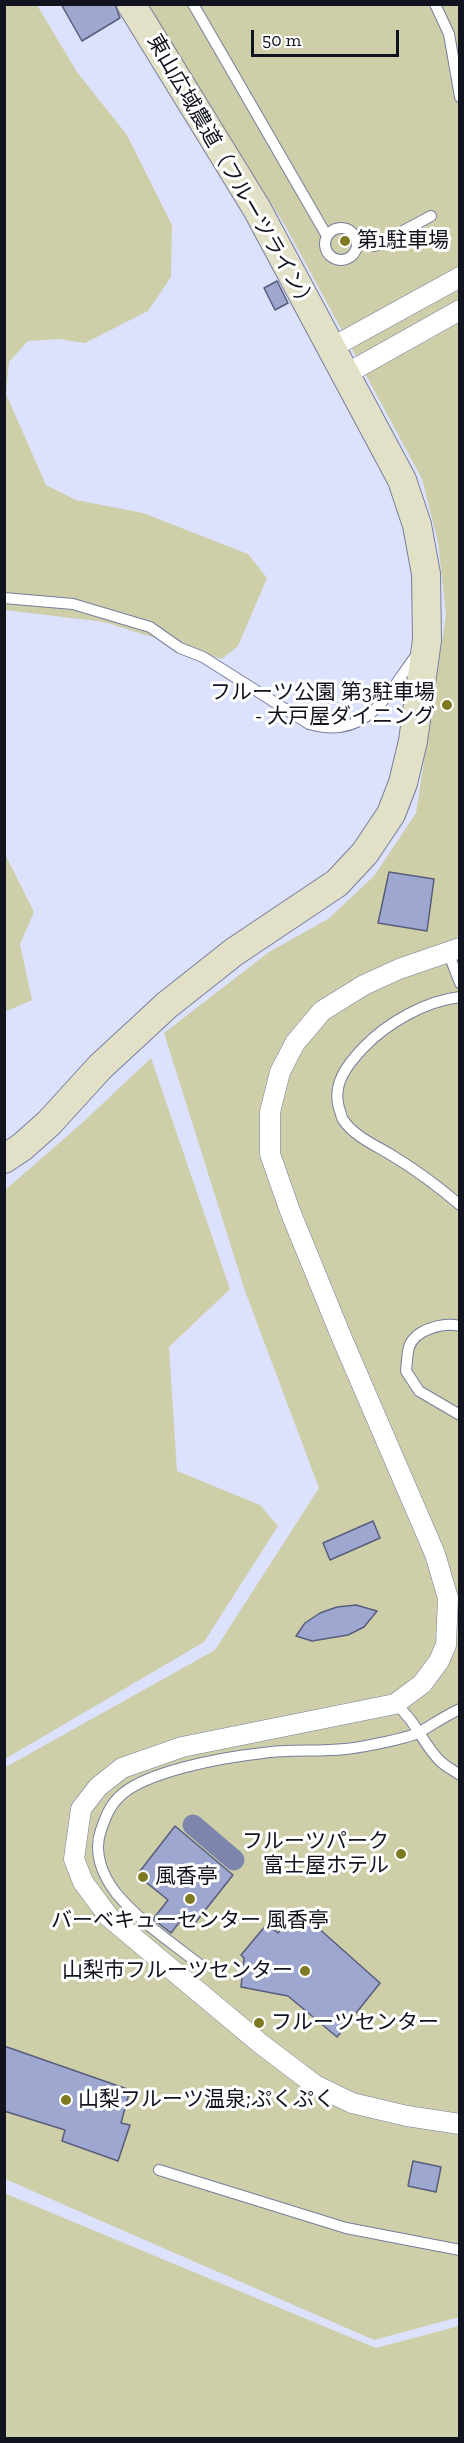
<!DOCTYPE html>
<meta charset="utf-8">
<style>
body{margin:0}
#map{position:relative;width:464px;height:2443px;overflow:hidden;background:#dce2fe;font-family:"Zilla Slab",serif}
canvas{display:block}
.frame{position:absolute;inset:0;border:6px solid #11131f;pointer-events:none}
.scale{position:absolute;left:251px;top:30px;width:148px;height:27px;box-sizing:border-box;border:3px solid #11131f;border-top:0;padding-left:8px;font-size:18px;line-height:21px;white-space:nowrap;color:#11131f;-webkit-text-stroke:4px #fff;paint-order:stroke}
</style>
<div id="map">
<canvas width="464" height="2443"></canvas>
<div class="frame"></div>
<div class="scale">50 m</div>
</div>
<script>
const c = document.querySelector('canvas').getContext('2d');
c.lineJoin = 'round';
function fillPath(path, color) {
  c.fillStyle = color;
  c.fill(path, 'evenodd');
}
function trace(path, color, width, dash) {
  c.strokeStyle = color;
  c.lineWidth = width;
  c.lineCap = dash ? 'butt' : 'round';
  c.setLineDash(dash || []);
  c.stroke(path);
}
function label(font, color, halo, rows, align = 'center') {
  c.font = font + ' "Zilla Slab","Noto Sans JP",serif';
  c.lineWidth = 6;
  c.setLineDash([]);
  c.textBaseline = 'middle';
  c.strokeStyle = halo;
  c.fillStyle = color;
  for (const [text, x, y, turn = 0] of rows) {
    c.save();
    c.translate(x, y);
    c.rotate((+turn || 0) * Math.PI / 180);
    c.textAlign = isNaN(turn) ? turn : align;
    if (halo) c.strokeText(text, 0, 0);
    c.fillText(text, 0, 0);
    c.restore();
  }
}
fillPath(new Path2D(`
 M 5,5 L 37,5 L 77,72 L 127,135 L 172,225 L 171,277 L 148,311 L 85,343 L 59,339 L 28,341 L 9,362 L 6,394 L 46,485 L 76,500 L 143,513 L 248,554 L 267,578 L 238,646 L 222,659 L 104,622 L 5,610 Z
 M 146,5 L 459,5 L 459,2317 L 374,2340 L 5,2179 L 4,1768 L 215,1650 L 319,1488 L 245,1291 L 164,1033 L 269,952 L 328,919 L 374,876 L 416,813 L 446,615 L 438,542 L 422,479 L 286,227 Z
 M 5,854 L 34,912 L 20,944 L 32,1000 L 7,1011 L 4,1009 Z
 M 151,1058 L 230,1289 L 169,1347 L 177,1471 L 260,1505 L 278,1526 L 204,1642 L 5,1759 L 5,1190 L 81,1124 Z
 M 4,2193 L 376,2348 L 459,2326 L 459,2438 L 5,2438 Z`), '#cecea8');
trace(new Path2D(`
 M 193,1825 L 234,1860`), '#7d85ac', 21);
const building = new Path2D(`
 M 61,4 L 115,4 L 120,18 L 82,41 Z
 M 277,281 L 288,303 L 275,310 L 264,288 Z
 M 389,872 L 434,879 L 427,931 L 378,923 Z
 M 373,1521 L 380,1538 L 330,1560 L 323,1543 Z
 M 356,1605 L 377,1611 L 364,1627 L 348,1635 L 312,1641 L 296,1636 L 305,1623 L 320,1613 L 337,1607 Z
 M 175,1826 L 233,1875 L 195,1923 L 185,1915 L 171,1933 L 153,1919 L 168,1900 L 137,1875 Z
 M 298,1910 L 380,1983 L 337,2037 L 288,1996 L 241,1987 L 244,1958 L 241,1955 L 267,1924 L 278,1933 Z
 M 4,2046 L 130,2090 L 121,2123 L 130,2125 L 118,2161 L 62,2141 L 65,2130 L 4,2111 Z
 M 413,2161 L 441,2167 L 436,2192 L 408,2186 Z`);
fillPath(building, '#9ea7d0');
trace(building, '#575d7b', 1.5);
const lane = new Path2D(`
 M 193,4 L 327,236
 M 435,4 L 449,34 L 460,97
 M325 244a16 16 0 1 1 32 0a16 16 0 1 1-32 0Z
 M 375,246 L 431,216
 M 4,598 L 73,604 L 150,627 L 180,648 L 203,657 L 309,724 C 369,741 387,693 418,653
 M 448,952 L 460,983
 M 460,997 C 425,1001 387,1023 363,1048 C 347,1065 332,1084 339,1108 C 341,1112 341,1118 344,1121 C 355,1137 377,1146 393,1156 C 416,1170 439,1187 460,1205
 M 460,1326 C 444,1322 415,1329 409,1347 C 407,1354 407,1363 406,1371 L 419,1391 L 460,1415
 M 395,1704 C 415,1719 422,1743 440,1761 C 445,1766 453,1770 460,1775
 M 199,1964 C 171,1942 139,1921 116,1893 C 102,1875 93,1852 101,1830 C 105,1819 109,1807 118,1798 C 143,1771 226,1757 263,1753 C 290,1749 318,1752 345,1749 C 359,1748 409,1738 420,1732 C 433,1724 445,1716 460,1709
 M 159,2170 L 346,2228 L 460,2250`);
const street = new Path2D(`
 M 331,348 L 460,277
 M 346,374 L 460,310
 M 460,948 L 399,969 L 364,985 L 322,1011 L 295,1043 L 280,1072 L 270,1112 L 270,1154 L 290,1211 L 341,1336 L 435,1554 L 448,1598 L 446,1645 L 439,1661 L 422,1684 L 395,1704 L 182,1747 L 122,1768 L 98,1787 L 81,1809 L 74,1859 L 83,1882 L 109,1917 L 261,2044 L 315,2085 L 352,2103 L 407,2116 L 460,2124`);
const secondary = new Path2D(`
 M 4,1159 L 22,1147 L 49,1123 L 100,1067 L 167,1005 L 234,952 L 337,883 L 365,853 L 391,814 L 403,783 L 413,741 L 427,640 L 426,574 L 417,525 L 402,480 L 257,209 L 131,4`);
trace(lane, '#777e9d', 12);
trace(street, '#777e9d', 21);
trace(secondary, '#777e9d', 30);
trace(lane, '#fff', 10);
trace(street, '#fff', 20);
trace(secondary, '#e2e1c7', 28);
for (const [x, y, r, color] of [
 [345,241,6,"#7e7a21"],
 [447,705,6,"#7e7a21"],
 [401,1854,6,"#7e7a21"],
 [143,1877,6,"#7e7a21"],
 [190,1899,6,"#7e7a21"],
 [305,1971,6,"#7e7a21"],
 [259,2023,6,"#7e7a21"],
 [66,2100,6,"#7e7a21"]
]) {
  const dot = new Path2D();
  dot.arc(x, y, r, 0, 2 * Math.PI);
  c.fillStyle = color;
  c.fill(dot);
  trace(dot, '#fff', 2);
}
label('21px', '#11131f', '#fff', [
 ["東山広域農道（フルーツライン）",231,173,60]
]);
label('21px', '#11131f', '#fff', [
 ["第1駐車場",357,241],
 ["フルーツ公園 第3駐車場",435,693,"right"],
 ["- 大戸屋ダイニング",435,717,"right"],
 ["フルーツパーク",389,1842,"right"],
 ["富士屋ホテル",389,1866,"right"],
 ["風香亭",155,1877],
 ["バーベキューセンター 風香亭",190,1921,"center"],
 ["山梨市フルーツセンター",293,1971,"right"],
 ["フルーツセンター",271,2023],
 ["山梨フルーツ温泉;ぷくぷく",78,2100]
], 'left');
</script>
